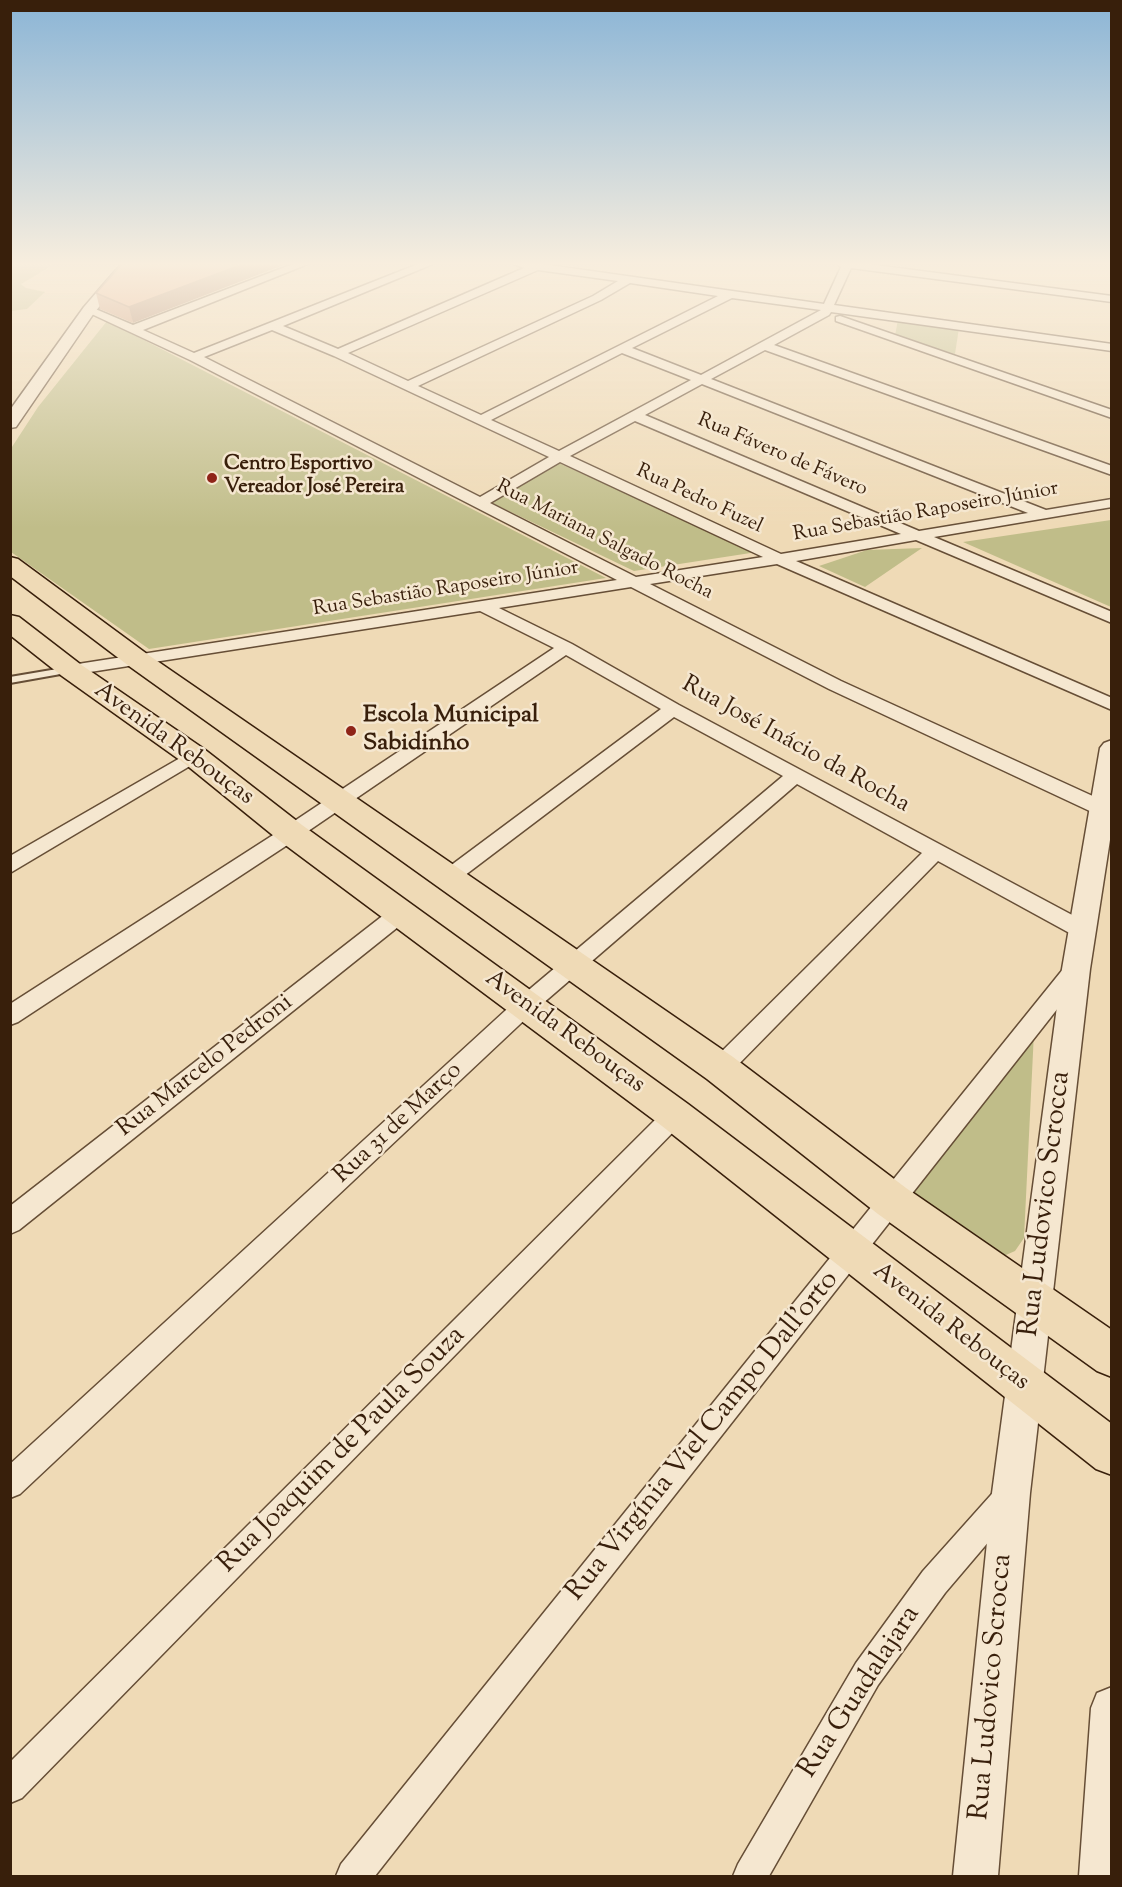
<!DOCTYPE html>
<meta charset="utf-8">
<style>
body{margin:0}
#map{position:relative;width:1122px;height:1887px;overflow:hidden;background:#efdab6;font-family:"Sorts Mill Goudy",serif}
canvas{display:block}
.frame{position:absolute;inset:0;border:12px solid #381f0b;pointer-events:none}
</style>
<div id="map">
<canvas width="1122" height="1887"></canvas>
<div class="frame"></div>
</div>
<script>
const c = document.querySelector('canvas').getContext('2d');
c.lineJoin = 'round';
function fillPath(path, color) {
  c.fillStyle = color;
  c.fill(path, 'evenodd');
}
function trace(path, color, width, dash) {
  c.strokeStyle = color;
  c.lineWidth = width;
  c.lineCap = dash ? 'butt' : 'round';
  c.setLineDash(dash || []);
  c.stroke(path);
}
function label(font, color, halo, rows, align = 'center') {
  c.font = font + ' "Sorts Mill Goudy",serif';
  c.lineWidth = 5;
  c.setLineDash([]);
  c.textBaseline = 'middle';
  c.strokeStyle = halo;
  c.fillStyle = color;
  for (const [text, x, y, turn = 0] of rows) {
    c.save();
    c.translate(x, y);
    c.rotate((+turn || 0) * Math.PI / 180);
    c.textAlign = isNaN(turn) ? turn : align;
    if (halo) c.strokeText(text, 0, 0);
    c.fillText(text, 0, 0);
    c.restore();
  }
}
fillPath(new Path2D(`
 M 11,264 L 55,264 L 21,284 L 26,288 L 45,292 L 27,309 L 11,311 Z
 M 898,319 L 959,328 L 955,354 L 895,336 Z
 M 107,321 L 606,578 L 149,649 L 11,552 L 10,450 L 38,407 Z
 M 554,461 L 757,552 L 634,571 L 490,502 Z
 M 1111,520 L 1111,607 L 963,542 Z
 M 922,548 L 865,587 L 819,566 L 867,550 Z
 M 1034,1032 L 1024,1238 L 1015,1251 L 999,1258 L 911,1193 Z`), '#c0bd89');
const service = new Path2D(`
 M 69,667 L 72,668 L 72,672 L 10,683 L 10,677 Z`);
const minor = new Path2D(`
 M 293,264 L 308,264 L 143,330 L 194,353 L 418,264 L 433,264 L 283,326 L 338,349 L 524,268 L 513,264 L 542,264 L 824,304 L 841,267 L 837,264 L 868,264 L 1112,296 L 1112,302 L 851,268 L 834,305 L 1112,344 L 1112,351 L 831,312 L 829,315 L 774,345 L 1112,466 L 1112,475 L 765,350 L 711,379 L 1046,510 L 1112,499 L 1112,507 L 934,537 L 1112,612 L 1112,623 L 916,540 L 796,561 L 1112,698 L 1112,710 L 777,564 L 650,584 L 841,681 L 1108,803 L 1110,808 L 1108,813 L 1101,815 L 1094,813 L 829,689 L 631,587 L 499,608 L 572,644 L 679,705 L 1089,924 L 1092,930 L 1089,936 L 1082,938 L 1075,936 L 938,861 L 728,1075 L 720,1078 L 712,1075 L 709,1068 L 712,1061 L 922,853 L 797,784 L 534,1011 L 20,1494 L 10,1498 L 10,1464 L 518,999 L 783,776 L 674,717 L 456,882 L 449,884 L 442,882 L 439,877 L 442,872 L 661,709 L 566,655 L 298,838 L 18,1022 L 10,1025 L 10,1004 L 284,828 L 554,648 L 480,611 L 71,675 L 65,674 L 63,670 L 65,666 L 617,580 L 190,360 L 83,310 L 85,308 L 93,308 L 133,325 ZM 538,270 L 618,281 L 593,296 L 408,381 L 348,353 ZM 630,283 L 718,296 L 481,415 L 418,386 L 601,300 ZM 732,298 L 821,310 L 701,375 L 632,348 ZM 272,330 L 334,356 L 549,457 L 480,497 L 204,357 ZM 622,353 L 691,380 L 559,451 L 491,420 ZM 702,384 L 1028,513 L 919,531 L 645,415 ZM 635,421 L 901,534 L 781,554 L 570,456 ZM 560,462 L 763,557 L 636,577 L 490,503 Z
 M 840,316 L 1112,410 L 1112,418 L 836,321 L 836,317 Z
 M 194,750 L 200,752 L 203,756 L 200,760 L 10,873 L 10,856 Z
 M 401,905 L 408,907 L 411,913 L 408,919 L 19,1230 L 10,1234 L 10,1206 L 394,907 Z
 M 1076,961 L 1084,963 L 1087,969 L 1084,975 L 375,1876 L 336,1876 L 341,1864 L 1068,963 Z
 M 675,1105 L 683,1108 L 687,1115 L 683,1122 L 22,1798 L 10,1803 L 10,1762 L 667,1108 Z
 M 1009,1481 L 1019,1486 L 1024,1496 L 1019,1506 L 945,1593 L 878,1685 L 769,1876 L 733,1876 L 738,1864 L 856,1663 L 923,1571 L 999,1486 Z`);
const tertiary = new Path2D(`
 M 121,264 L 135,264 L 94,313 L 16,427 L 10,428 L 10,410 L 84,307 Z
 M 1112,740 L 1112,827 L 1090,969 L 1030,1493 L 998,1876 L 953,1876 L 992,1493 L 1062,969 L 1100,748 L 1104,743 Z
 M 1112,1687 L 1112,1876 L 1079,1876 L 1091,1708 L 1097,1693 Z`);
const primary = new Path2D(`
 M 10,557 L 18,559 L 147,654 L 733,1057 L 906,1188 L 1112,1330 L 1112,1377 L 1097,1371 L 878,1214 L 707,1079 L 129,666 L 10,576 Z
 M 10,615 L 19,617 L 80,664 L 204,749 L 302,825 L 688,1104 L 1112,1424 L 1112,1475 L 1096,1469 L 662,1126 L 280,841 L 184,763 L 62,676 L 10,635 Z`);
trace(service, '#664e36', 4);
trace(minor, '#664e36', 3);
trace(tertiary, '#664e36', 3);
trace(primary, '#381f0b', 3);
fillPath(service, '#f5e7d0');
fillPath(minor, '#f5e7d0');
fillPath(tertiary, '#f5e7d0');
fillPath(primary, '#efdab6');
fillPath(new Path2D(`
 M 122,264 L 133,323 L 100,309 L 96,293 Z`), '#c89072');
fillPath(new Path2D(`
 M 243,264 L 286,264 L 133,323 L 129,307 Z`), '#a2755c');
const building = new Path2D(`
 M 122,264 L 243,264 L 129,307 L 96,293 Z`);
fillPath(building, '#e8a784');
trace(building, '#a2755c', 1.5);
const sky = c.createLinearGradient(0, 0, 0, 528);
sky.addColorStop(0, '#8bb5d6');
sky.addColorStop(0.5, '#f8eede');
sky.addColorStop(1, '#f8eede00');
c.fillStyle = sky;
c.fillRect(0, 0, 1122, 528);
for (const [x, y, r, color] of [
 [212,478,6,"#8f2418"],
 [351,731,6,"#8f2418"]
]) {
  const dot = new Path2D();
  dot.arc(x, y, r, 0, 2 * Math.PI);
  c.fillStyle = color;
  c.fill(dot);
  trace(dot, '#f5e7d0', 2);
}
label('20px', '#381f0b', '#f5e7d0', [
 ["Rua Fávero de Fávero",782,456,23],
 ["Rua Pedro Fuzel",699,500,25],
 ["Rua Sebastião Raposeiro Júnior",926,513,-10],
 ["Rua Mariana Salgado Rocha",604,541,27],
 ["Rua Sebastião Raposeiro Júnior",446,590,-9]
]);
label('bold 20px', '#381f0b', '#f5e7d0', [
 ["Centro Esportivo",224,466],
 ["Vereador José Pereira",224,489]
], 'left');
label('bold 24px', '#381f0b', '#f5e7d0', [
 ["Escola Municipal",363,717],
 ["Sabidinho",363,745]
], 'left');
label('24px', '#381f0b', '#f5e7d0', [
 ["Avenida Rebouças",173,745,36],
 ["Rua José Inácio da Rocha",795,746,29],
 ["Avenida Rebouças",564,1033,36],
 ["Rua Marcelo Pedroni",206,1067,-38],
 ["Rua 31 de Março",399,1124,-43],
 ["Avenida Rebouças",950,1328,38]
]);
label('28px', '#381f0b', '#f5e7d0', [
 ["Rua Ludovico Scrocca",1047,1204,-83],
 ["Rua Virgínia Viel Campo Dall'orto",704,1437,-51],
 ["Rua Joaquim de Paula Souza",343,1451,-45],
 ["Rua Ludovico Scrocca",993,1687,-85],
 ["Rua Guadalajara",861,1693,-57]
]);
</script>
